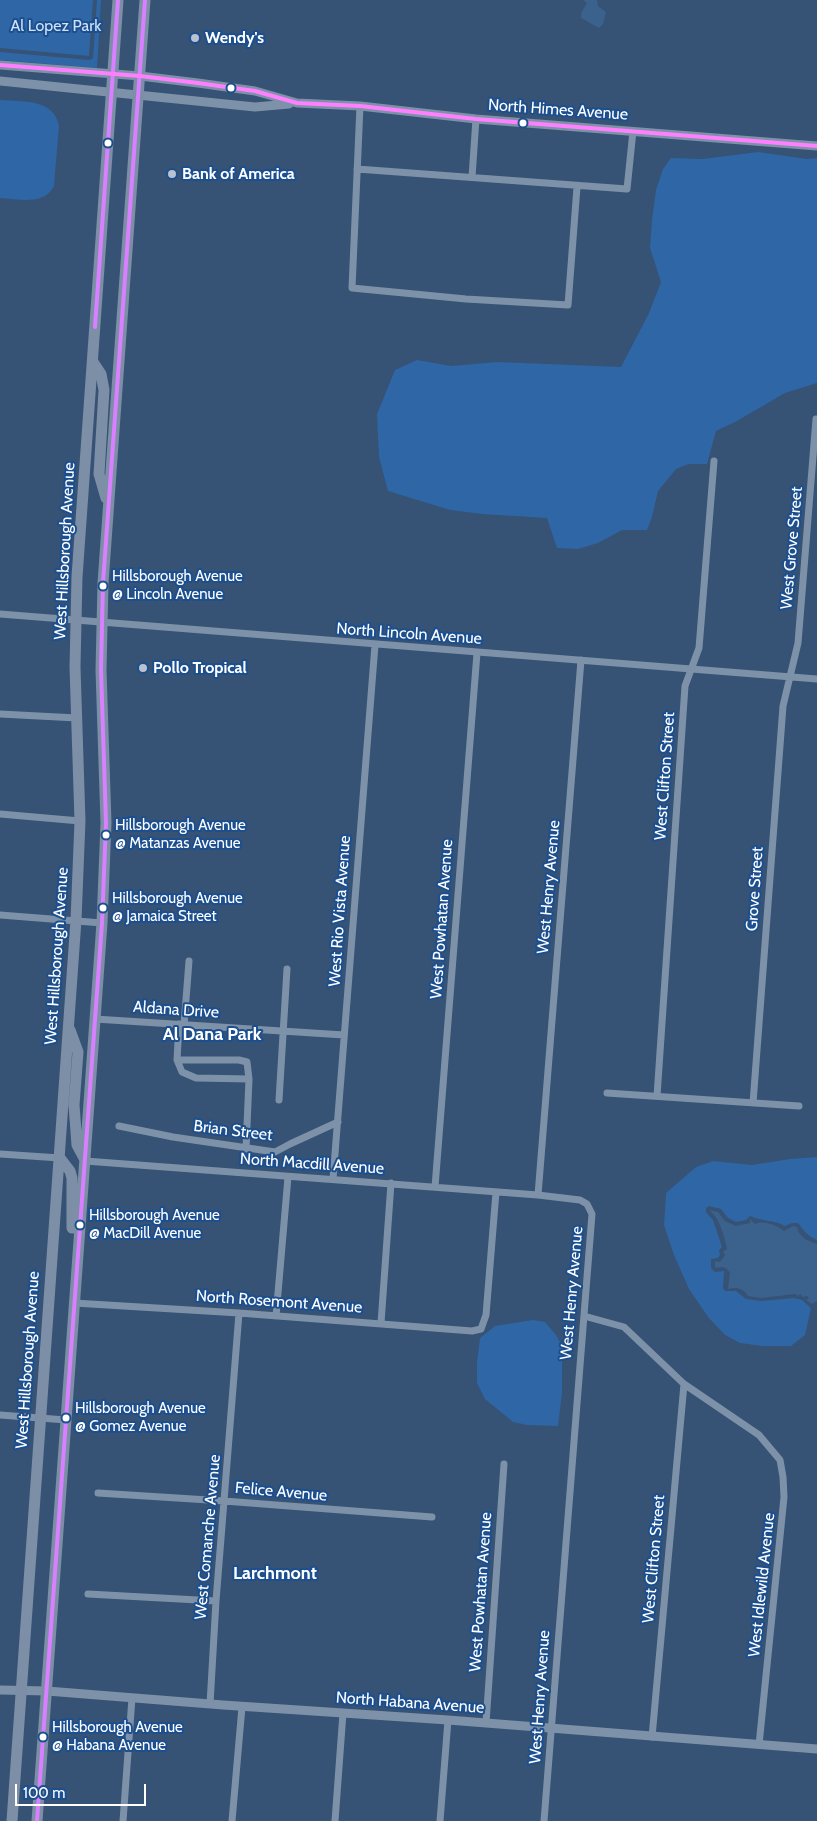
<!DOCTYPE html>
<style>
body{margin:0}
#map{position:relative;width:817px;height:1821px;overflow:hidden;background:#365274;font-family:Cabin,sans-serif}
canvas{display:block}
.scale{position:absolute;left:15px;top:1784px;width:131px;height:22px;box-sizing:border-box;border:2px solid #fff;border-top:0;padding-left:6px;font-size:15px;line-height:18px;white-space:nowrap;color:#fff;-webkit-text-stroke:4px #1b4f8f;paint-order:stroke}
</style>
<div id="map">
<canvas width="817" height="1821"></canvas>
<div class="scale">100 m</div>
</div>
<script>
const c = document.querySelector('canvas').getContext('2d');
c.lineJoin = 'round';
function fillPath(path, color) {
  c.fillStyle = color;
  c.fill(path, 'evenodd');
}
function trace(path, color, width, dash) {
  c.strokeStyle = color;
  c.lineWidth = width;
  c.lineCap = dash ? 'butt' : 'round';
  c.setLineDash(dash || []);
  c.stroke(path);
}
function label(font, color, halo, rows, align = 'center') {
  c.font = font + ' Cabin,sans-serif';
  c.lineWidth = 4;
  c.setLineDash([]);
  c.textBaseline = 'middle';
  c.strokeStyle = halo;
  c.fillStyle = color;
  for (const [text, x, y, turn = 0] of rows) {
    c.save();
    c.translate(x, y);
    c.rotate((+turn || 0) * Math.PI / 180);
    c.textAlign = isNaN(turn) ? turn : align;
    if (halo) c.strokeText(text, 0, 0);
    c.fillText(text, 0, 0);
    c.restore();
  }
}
fillPath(new Path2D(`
 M 0,0 L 93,0 L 89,56 L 0,48 Z
 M 97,0 L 101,0 L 97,68 L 0,60 L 0,52 L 90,60 L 93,58 Z
 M 0,100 C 22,102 54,98 59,126 L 54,186 C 44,206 18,199 0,198 Z
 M 758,152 L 807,159 L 817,158 L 817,383 L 785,393 L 737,421 L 716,431 L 707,464 L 689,464 L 676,469 L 658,491 L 652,517 L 647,530 L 622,530 L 598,543 L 578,549 L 557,548 L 547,518 L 482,514 L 450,510 L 388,491 L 379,457 L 377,414 L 395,370 L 417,360 L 451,366 L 497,362 L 621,367 L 649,313 L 661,282 L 650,248 L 652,220 L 656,190 L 663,169 L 671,158 L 702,159 Z
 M 817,1157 L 817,1240 C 806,1235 805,1232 798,1223 L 792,1223 L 785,1226 C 774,1220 760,1221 750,1216 L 746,1220 L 736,1222 L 728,1218 L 721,1209 L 709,1206 L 706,1208 L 706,1212 L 713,1220 L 722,1247 L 719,1250 L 720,1255 L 718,1258 L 711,1259 L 711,1268 L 715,1272 L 724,1271 L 723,1288 L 725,1291 L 736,1291 L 746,1299 L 761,1301 L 794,1298 L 802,1300 L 811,1308 L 805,1335 L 791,1346 L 762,1346 L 740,1343 L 725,1335 L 708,1317 L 689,1289 L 674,1255 L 664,1225 L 666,1193 L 696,1167 L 713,1161 L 752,1165 L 790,1159 Z
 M 533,1320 L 545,1322 L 556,1335 L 562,1346 L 562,1393 L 558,1426 L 527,1425 L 513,1422 L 485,1399 L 477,1383 L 477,1362 L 480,1338 L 495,1326 Z`), '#2f66a5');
fillPath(new Path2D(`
 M 583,0 L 597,0 L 598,6 L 606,12 L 603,24 L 599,28 L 581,18 L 581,13 L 587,3 Z
 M 709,1210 L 718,1212 L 725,1221 L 736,1226 L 750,1223 L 750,1219 L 755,1224 C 763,1220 777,1225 784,1231 L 793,1226 L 797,1227 C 799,1237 808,1241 817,1244 L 817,1301 L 812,1304 L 806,1300 L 809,1298 L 807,1296 L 803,1297 L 800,1294 L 798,1296 L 795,1294 L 761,1298 L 748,1296 C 743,1288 736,1287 728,1289 L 730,1273 L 727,1269 L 723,1267 L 715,1268 L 715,1261 L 720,1262 L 725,1255 L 723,1252 L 727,1249 C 724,1236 720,1218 709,1210 Z`), '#3b618d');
trace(new Path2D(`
 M 360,106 L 352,288 L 466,299 L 568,305 L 577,187
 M 357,169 L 627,189 L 633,131
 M 472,177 L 476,119
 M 0,614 L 817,679
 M 0,714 L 77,718
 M 0,814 L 80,821
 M 0,915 L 102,923
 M 95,1019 L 344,1035
 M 179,1024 L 177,1060 L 182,1072 L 196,1078 L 249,1079
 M 184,1025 L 189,961
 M 177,1060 L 239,1060 L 247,1062 L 249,1079 L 246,1149
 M 607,1093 L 799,1106
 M 657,1096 L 685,686 L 699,648 L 714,461
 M 279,1100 L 287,969
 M 753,1103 L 783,706 L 798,643 L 816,419
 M 119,1126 L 173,1137 L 275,1152 L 290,1144 L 338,1122
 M 0,1154 L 60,1158
 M 85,1161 L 538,1195 L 580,1200 L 587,1204 L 592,1214 L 544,1821
 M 333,1179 L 375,645
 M 435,1187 L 477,653
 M 538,1195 L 581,660
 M 74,1303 L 239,1313 L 472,1331 L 481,1329 L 486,1315 L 496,1192
 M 276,1316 L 288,1177
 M 584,1316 L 624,1327 L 684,1384 L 759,1435 L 780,1460 L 783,1477 L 784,1497 L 759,1745
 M 381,1323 L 391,1183
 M 0,1415 L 66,1420
 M 98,1493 L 224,1501 L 432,1517
 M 88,1594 L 216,1601
 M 210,1704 L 216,1601 L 239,1313
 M 486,1723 L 504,1464
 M 652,1737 L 684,1384
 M 123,1821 L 132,1698
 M 232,1821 L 242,1707
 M 335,1821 L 343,1713
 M 440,1821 L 448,1720`), '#7d92a8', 7);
trace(new Path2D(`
 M 0,65 L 140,76 L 198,83 L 255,91 L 297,103 L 360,106 L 476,119 L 817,146
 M 0,81 L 255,107 L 289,104
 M 0,1690 L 47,1691 L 223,1705 L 448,1720 L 817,1749`), '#7d92a8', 9);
trace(new Path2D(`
 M 93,362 L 101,374 L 104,390 L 99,474 L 106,498
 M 70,1030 L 78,1052 L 74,1105 L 77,1145 L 85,1160
 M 60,1158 L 70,1171 L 72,1178 L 72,1228
 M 12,1821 L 76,920 L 80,821 L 75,667 L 77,577 L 118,0
 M 37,1821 L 102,923 L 106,823 L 101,670 L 103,583 L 145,0`), '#7d8ea7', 11);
trace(new Path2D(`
 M 95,327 L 118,0
 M 37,1821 L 102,923 L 106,823 L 101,670 L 103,583 L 145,0`), '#d880ff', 4);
trace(new Path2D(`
 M 0,65 L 140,76 L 198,83 L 255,91 L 297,103 L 360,106 L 476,119 L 817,146`), '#ff80ff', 4);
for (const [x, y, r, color] of [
 [195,38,5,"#b9c2ce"],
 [231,88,4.5,"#fff"],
 [523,123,4.5,"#fff"],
 [108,143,4.5,"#fff"],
 [172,174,5,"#b9c2ce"],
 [103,586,4.5,"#fff"],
 [143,668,5,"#b9c2ce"],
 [106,835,4.5,"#fff"],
 [103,908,4.5,"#fff"],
 [80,1225,4.5,"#fff"],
 [66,1418,4.5,"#fff"],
 [43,1737,4.5,"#fff"]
]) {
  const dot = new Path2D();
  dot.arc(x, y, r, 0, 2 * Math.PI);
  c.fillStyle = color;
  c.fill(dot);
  trace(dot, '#1b4f8f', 2);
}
label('15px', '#fff', '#1b4f8f', [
 ["Hillsborough Avenue",112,577],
 ["@ Lincoln Avenue",112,595],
 ["Hillsborough Avenue",115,826],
 ["@ Matanzas Avenue",115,844],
 ["Hillsborough Avenue",112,899],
 ["@ Jamaica Street",112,917],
 ["Hillsborough Avenue",89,1216],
 ["@ MacDill Avenue",89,1234],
 ["Hillsborough Avenue",75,1409],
 ["@ Gomez Avenue",75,1427],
 ["Hillsborough Avenue",52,1728],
 ["@ Habana Avenue",52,1746]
], 'left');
label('16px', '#cfe3fa', '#1b4f8f', [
 ["Al Lopez Park",56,26]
]);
label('bold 16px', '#fff', '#1b4f8f', [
 ["Wendy's",205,38],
 ["Bank of America",182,174],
 ["Pollo Tropical",153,668]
], 'left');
label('16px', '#fff', '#1b4f8f', [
 ["North Himes Avenue",558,110,4],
 ["West Grove Street",792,548,-85],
 ["West Hillsborough Avenue",65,551,-87],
 ["North Lincoln Avenue",409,634,4],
 ["West Clifton Street",665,776,-86],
 ["West Henry Avenue",549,887,-85],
 ["Grove Street",755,889,-86],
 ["West Rio Vista Avenue",340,911,-86],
 ["West Powhatan Avenue",442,919,-86],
 ["West Hillsborough Avenue",57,956,-86],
 ["Aldana Drive",176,1010,4],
 ["Brian Street",233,1131,7],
 ["North Macdill Avenue",312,1164,4],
 ["West Henry Avenue",572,1293,-85],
 ["North Rosemont Avenue",279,1302,4],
 ["West Hillsborough Avenue",28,1360,-86],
 ["Felice Avenue",281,1492,5],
 ["West Comanche Avenue",208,1537,-85],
 ["West Clifton Street",654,1559,-85],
 ["West Idlewild Avenue",762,1585,-84],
 ["West Powhatan Avenue",481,1592,-86],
 ["West Henry Avenue",540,1697,-86],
 ["North Habana Avenue",410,1703,4]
]);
label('bold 18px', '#fff', '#1b4f8f', [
 ["Al Dana Park",212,1035],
 ["Larchmont",275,1574]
]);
</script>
